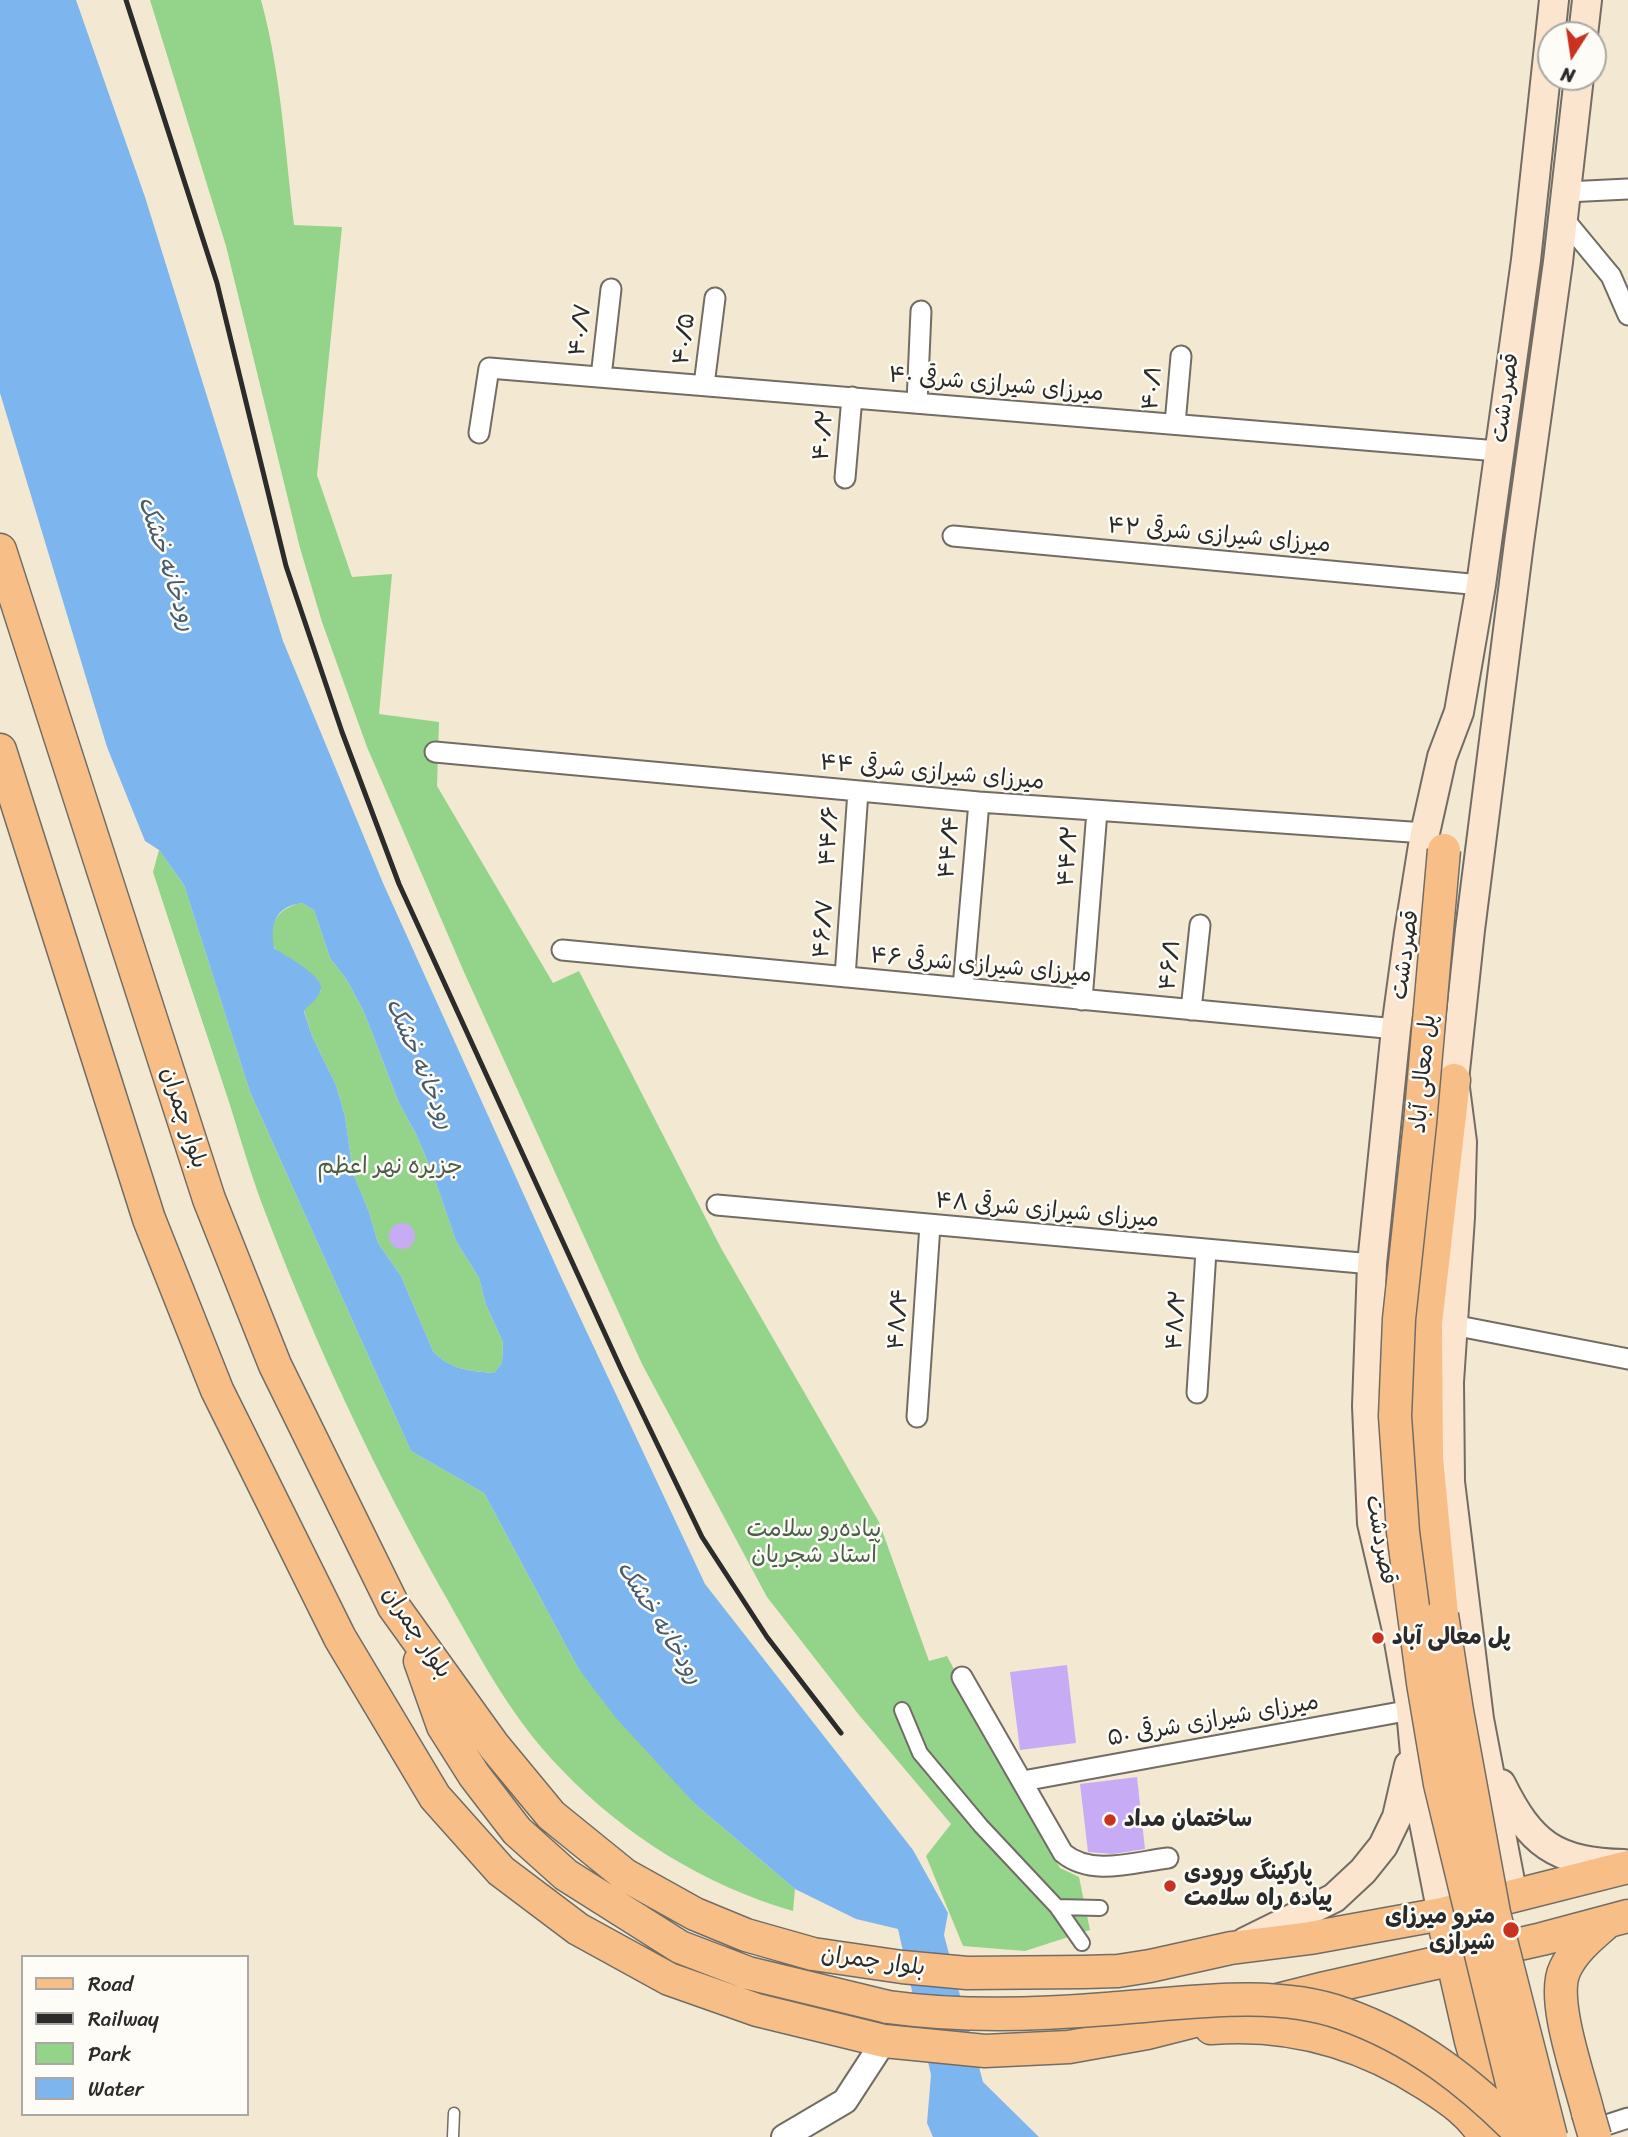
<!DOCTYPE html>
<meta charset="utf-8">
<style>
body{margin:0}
#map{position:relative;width:1628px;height:2137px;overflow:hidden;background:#f3e8d1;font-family:Sriracha,sans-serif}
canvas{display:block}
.legend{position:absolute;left:21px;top:1955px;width:228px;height:161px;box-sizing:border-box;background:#fdfcf7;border:2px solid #a9a8a5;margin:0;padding:9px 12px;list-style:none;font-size:21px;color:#2b2b2b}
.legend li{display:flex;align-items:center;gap:14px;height:35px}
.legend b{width:35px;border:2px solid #a9a8a5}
.north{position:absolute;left:1537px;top:21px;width:70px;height:70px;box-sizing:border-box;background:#fdfcf7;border:2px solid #a9a8a5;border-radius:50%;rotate:192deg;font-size:19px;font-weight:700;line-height:28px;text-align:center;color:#2b2b2b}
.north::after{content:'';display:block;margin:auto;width:24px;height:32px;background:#c8321e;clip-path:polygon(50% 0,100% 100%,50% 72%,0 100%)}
</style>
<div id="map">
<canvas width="1628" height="2137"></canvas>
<ul class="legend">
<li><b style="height:9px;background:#f7be88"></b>Road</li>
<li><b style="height:9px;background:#2b2b2b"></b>Railway</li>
<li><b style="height:19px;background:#93d48a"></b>Park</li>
<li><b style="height:19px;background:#7db6ee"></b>Water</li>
</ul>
<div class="north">N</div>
</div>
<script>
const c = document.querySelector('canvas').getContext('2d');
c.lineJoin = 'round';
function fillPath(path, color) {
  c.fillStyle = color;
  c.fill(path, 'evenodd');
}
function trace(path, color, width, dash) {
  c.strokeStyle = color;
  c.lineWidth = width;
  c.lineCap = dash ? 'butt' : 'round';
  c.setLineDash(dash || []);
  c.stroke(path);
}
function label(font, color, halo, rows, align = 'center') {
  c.font = font + ' Sriracha,"Playpen Sans Arabic",sans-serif';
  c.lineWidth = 5;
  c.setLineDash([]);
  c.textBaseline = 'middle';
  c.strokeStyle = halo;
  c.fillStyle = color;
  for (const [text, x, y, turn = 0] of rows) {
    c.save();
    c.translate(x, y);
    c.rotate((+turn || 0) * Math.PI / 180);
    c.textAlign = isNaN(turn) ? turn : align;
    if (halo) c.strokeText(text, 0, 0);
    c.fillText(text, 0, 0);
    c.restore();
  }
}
fillPath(new Path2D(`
 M 150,0 L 261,0 C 281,73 285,150 294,225 L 342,227 L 317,475 L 352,577 L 392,574 L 379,714 L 439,722 L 437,786 L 553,983 L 579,971 L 721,1248 L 879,1522 L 929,1661 L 947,1656 L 1060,1868 L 1079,1877 L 1090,1930 L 1025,1951 L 963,1946 L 926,1856 L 951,1824 L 859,1715 L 767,1597 L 642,1364 L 464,972 L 367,747 L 322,622 L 300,548 L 226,246 Z
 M 159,850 L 184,885 L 250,1092 L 411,1451 L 484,1493 L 578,1668 L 695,1804 L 795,1889 L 793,1911 C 706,1886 625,1836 562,1770 C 508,1715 477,1651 439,1585 C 373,1467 315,1343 267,1217 C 252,1179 241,1140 229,1102 C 204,1026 178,949 153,872 Z
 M 302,903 L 314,910 L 330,958 L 347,980 L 364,1012 L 399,1103 L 416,1134 L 433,1174 L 456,1241 L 479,1278 L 486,1305 L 503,1342 L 502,1363 L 494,1373 C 470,1371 450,1370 433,1351 L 401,1276 L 378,1243 L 369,1212 L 353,1173 L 345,1116 L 336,1085 L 312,1036 L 304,1010 L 321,991 C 314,985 275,949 273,946 C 264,924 282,906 302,903 Z`), '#93d48a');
fillPath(new Path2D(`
 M 0,0 L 76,0 L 145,197 L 283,641 L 383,883 L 561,1277 L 705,1584 L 913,1850 L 948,1913 L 944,1935 L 983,2082 L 1039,2137 L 933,2137 L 927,2123 L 931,2075 L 898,1929 L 856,1919 L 795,1889 L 695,1804 L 616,1718 L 578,1668 L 484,1493 L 411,1451 L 250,1092 L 184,885 L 159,850 L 145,841 L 107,747 L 0,393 ZM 302,903 L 314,910 L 330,958 L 347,980 L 364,1012 L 399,1103 L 416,1134 L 433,1174 L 456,1241 L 479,1278 L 486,1305 L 503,1342 L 502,1363 L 494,1373 C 470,1371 450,1370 433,1351 L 401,1276 L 378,1243 L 369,1212 L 353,1173 L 345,1116 L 336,1085 L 312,1036 L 304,1011 C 309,1005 321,996 321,988 C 322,975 284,955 274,948 C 270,923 275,907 302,903 Z`), '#7db6ee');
fillPath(new Path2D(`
 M389 1236a13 13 0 1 1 26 0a13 13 0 1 1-26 0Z
 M 1067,1665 L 1076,1743 L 1020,1750 L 1010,1672 Z
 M 1137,1777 L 1145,1849 L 1113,1854 L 1088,1852 L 1080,1784 Z`), '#c7acf5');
const service = new Path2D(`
 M 453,2137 L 454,2113`);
const pedestrian = new Path2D(`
 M 902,1710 L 920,1753 L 981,1826 L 1057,1907 L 1100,1908
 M 1057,1907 L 1082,1943`);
const minor = new Path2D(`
 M 1566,192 L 1628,189
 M 1563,218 L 1611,276 L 1628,315
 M 601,377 L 611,289
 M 704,385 L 715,298
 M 917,403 L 921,311
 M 1175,424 L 1181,356
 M 479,433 L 489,368 L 1498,451
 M 845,478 L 852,397
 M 953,536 L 1481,585
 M 435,752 L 979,802 L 1425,833
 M 562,950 L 1396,1029
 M 845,977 L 858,791
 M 963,988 L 979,802
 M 1082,1000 L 1097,811
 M 1191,1010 L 1200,925
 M 717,1205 L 1372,1264
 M 1453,1325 L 1628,1359
 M 1197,1393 L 1206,1251
 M 917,1417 L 930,1225
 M 962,1677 L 1063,1853 C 1092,1877 1134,1862 1168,1858
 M 1023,1781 L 1411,1710
 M 1591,2130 L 1628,2118`);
const tertiary = new Path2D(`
 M 784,2137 L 845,2101 L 884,2041`);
const secondary = new Path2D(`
 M 1583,35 L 1587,0
 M 1501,1784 C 1530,1843 1555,1863 1624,1864
 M 1513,1897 L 1479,1719 L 1450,1482 L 1449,1382 L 1460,1217 L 1462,1142 L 1454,1080 L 1470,930 L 1519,543 L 1558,262 L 1579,77
 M 1442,1914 L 1419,1797 L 1411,1710 L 1397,1630 L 1372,1523 L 1367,1406 L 1372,1264 L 1396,1029 L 1409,933 L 1425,833 L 1442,757 L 1459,712 L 1481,585 L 1526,260 L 1554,0
 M 1245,1942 L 1334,1898 L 1363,1871 L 1383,1846 L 1397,1817 L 1409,1765`);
const primary = new Path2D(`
 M 0,550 L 209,1199 L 275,1365 L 394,1607 L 494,1746 L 551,1815 L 625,1875 L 695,1914 L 746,1935 L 813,1954 L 902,1967 L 967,1973 L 1084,1972 L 1118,1971 L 1150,1966 L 1231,1948 L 1310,1938 L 1442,1914 L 1628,1867
 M 0,750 L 149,1219 L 217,1390 L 340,1638 L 435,1797 L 501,1871 L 578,1929 L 669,1979 L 757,2010 L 884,2041 L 985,2051 L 1069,2047 L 1147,2033 L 1325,1988 L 1542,1939 L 1628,1916
 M 1442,1615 L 1427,1458 L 1426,1323 L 1454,1080
 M 420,1661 L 443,1726 L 474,1775 L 517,1831 L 566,1875 L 680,1947 L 748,1973 L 888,2007
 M 1442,1914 L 1471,2041 L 1493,2116
 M 1211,2028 C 1288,2022 1361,2042 1426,2084 C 1449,2099 1470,2112 1485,2137
 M 1588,2113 C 1580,2079 1550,1999 1565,1969 C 1573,1951 1590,1937 1605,1924`);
trace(service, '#716d65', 13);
trace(pedestrian, '#716d65', 18);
trace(minor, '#716d65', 23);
trace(tertiary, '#716d65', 28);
trace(secondary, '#716d65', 32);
trace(primary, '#716d65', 35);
trace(service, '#fff', 10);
trace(pedestrian, '#fff', 14);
trace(minor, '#fff', 19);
trace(tertiary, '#fff', 24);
trace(secondary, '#fce5cf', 28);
trace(primary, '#f7be88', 32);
trace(new Path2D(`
 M 126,0 L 217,283 L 286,566 L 342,732 L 399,884 L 622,1371 L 702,1537 L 767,1637 L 841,1733`), '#2b2b2b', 5);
const primaryBridge = new Path2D(`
 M 1444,850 L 1420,1123 L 1399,1319 L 1395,1416 L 1403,1532 L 1423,1683 L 1440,1784 L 1525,2137
 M 1442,1615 L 1457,1711 L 1494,1913 L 1551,2137
 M 888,2007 C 961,2017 1033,2015 1106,2009 C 1181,2004 1272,1988 1344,2014 C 1415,2039 1471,2083 1523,2136
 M 1588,2113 L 1595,2137`);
trace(primaryBridge, '#716d65', 35, []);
trace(primaryBridge, '#f7be88', 32);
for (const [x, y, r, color] of [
 [1378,1638,7,"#c8321e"],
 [1110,1820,7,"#c8321e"],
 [1170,1886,7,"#c8321e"],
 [1511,1930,9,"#c8321e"]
]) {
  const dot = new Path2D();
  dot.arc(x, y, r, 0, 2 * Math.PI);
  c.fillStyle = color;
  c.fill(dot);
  trace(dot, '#fdfcf7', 2.5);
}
label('23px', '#2b2b2b', '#fdfcf7', [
 ["۴۰/۷",581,330,-83],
 ["۴۰/۵",685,339,-83],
 ["۴۰ میرزای شیرازی شرقی",996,385,5],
 ["۴۰/۱",1153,388,-85],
 ["قصردشت",1506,398,-82],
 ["۴۰/۲",824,435,-85],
 ["۴۲ میرزای شیرازی شرقی",1219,536,5],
 ["۴۴ میرزای شیرازی شرقی",932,773,5],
 ["۴۴/۶",830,836,-86],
 ["۴۴/۴",950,847,-85],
 ["۴۴/۲",1069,856,-86],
 ["۴۶/۷",824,929,-86],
 ["قصردشت",1406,955,-82],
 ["۴۶/۱",1171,965,-84],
 ["۴۶ میرزای شیرازی شرقی",981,966,5],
 ["پل معالی آباد",1424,1074,-85],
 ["بلوار چمران",183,1118,72],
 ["۴۸ میرزای شیرازی شرقی",1047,1211,5],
 ["۴۸/۴",899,1319,-86],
 ["۴۸/۲",1177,1320,-86],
 ["قصردشت",1380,1540,80],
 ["بلوار چمران",416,1633,56],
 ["۵۰ میرزای شیرازی شرقی",1213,1721,-10],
 ["بلوار چمران",873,1962,8]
]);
label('23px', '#4a5e48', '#fdfcf7', [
 ["جزیره نهر اعظم",390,1167],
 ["پیاده‌رو سلامت",814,1530],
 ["استاد شجریان",814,1556]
]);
label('bold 23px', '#2b2b2b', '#fdfcf7', [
 ["پل معالی آباد",1392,1638],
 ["ساختمان مداد",1124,1820],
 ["پارکینگ ورودی",1184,1873],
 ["پیاده راه سلامت",1184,1899],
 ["مترو میرزای",1495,1917,"right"],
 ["شیرازی",1495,1943,"right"]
], 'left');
label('italic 24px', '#485c6f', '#fdfcf7', [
 ["رودخانه خشک",166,564,72],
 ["رودخانه خشک",419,1064,67],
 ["رودخانه خشک",659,1623,58]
]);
</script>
